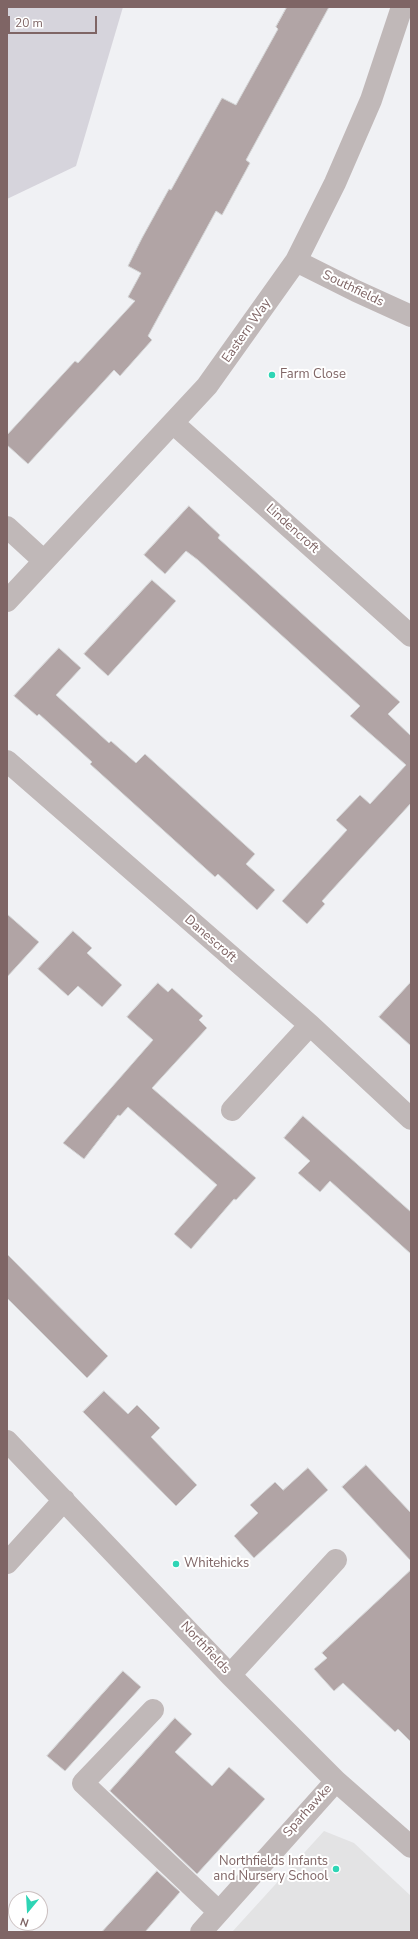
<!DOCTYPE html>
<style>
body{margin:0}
#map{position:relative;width:418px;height:1939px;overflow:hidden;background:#f0f1f4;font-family:"Nunito Sans",sans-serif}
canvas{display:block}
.frame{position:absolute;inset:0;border:8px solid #7f6565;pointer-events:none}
.north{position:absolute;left:8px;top:1891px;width:40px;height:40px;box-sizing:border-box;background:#fff;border:1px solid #ccc1c1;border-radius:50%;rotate:198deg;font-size:11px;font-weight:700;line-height:16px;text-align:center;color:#7f6565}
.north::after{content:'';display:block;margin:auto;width:14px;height:18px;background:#2ed5b5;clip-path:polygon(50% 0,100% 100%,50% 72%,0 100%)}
.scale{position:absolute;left:8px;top:16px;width:89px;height:18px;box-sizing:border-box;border:2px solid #7f6565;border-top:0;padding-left:5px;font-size:12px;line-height:14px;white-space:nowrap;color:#7f6565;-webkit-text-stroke:3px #fff;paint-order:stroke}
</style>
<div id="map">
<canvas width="418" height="1939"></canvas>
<div class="frame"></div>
<div class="north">N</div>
<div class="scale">20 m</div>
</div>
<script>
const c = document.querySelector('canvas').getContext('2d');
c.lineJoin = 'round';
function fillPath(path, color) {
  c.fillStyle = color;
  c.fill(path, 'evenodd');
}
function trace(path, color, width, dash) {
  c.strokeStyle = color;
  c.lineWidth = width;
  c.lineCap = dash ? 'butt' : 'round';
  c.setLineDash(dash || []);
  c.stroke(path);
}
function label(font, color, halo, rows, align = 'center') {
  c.font = font + ' "Nunito Sans",sans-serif';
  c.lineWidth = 4;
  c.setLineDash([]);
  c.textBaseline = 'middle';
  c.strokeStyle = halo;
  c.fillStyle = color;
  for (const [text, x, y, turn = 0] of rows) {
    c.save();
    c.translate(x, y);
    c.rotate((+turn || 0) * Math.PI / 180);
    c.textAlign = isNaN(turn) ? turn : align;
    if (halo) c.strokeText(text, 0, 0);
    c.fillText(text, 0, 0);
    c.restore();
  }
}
fillPath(new Path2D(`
 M 324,1831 L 354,1843 L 411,1896 L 411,1932 L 232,1932 Z`), '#e3e3e4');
fillPath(new Path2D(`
 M 7,7 L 123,7 L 76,166 L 7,199 Z`), '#d6d4dc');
const building = new Path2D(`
 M 287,7 L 329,7 L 246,160 L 250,163 L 222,215 L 216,211 L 148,336 L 152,340 L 120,376 L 114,370 L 28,464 L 7,445 L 7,435 L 75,361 L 78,363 L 135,301 L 128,297 L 141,273 L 128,266 L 142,238 L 169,189 L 171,190 L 222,98 L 236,105 L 278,29 L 276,27 Z
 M 189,506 L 220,535 L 218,538 L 400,702 L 388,714 L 411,736 L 411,803 L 322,901 L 325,904 L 307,924 L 282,901 L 347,830 L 336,820 L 360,795 L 370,804 L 406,765 L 350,716 L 360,706 L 198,560 L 186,551 L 165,574 L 144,555 Z
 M 152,580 L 176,601 L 108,676 L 84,654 Z
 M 59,648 L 81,668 L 56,695 L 109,743 L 111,741 L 136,763 L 145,754 L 255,854 L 246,864 L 275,890 L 257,910 L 218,874 L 215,877 L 90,764 L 92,762 L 39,714 L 37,716 L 14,696 Z
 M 7,914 L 39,942 L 7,977 Z
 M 73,931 L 92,948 L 87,953 L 122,985 L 102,1007 L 78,986 L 68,996 L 38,969 Z
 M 411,982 L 411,1046 L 379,1017 Z
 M 158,983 L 168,992 L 172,988 L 203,1016 L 199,1020 L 207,1028 L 152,1088 L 256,1178 L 236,1200 L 234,1199 L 191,1249 L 174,1234 L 217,1185 L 128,1107 L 120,1116 L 118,1115 L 84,1159 L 63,1143 L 153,1040 L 127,1017 Z
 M 303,1116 L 411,1212 L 411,1254 L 330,1181 L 320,1192 L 298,1173 L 310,1161 L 284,1138 Z
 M 7,1254 L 108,1356 L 87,1378 L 7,1298 Z
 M 104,1391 L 128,1414 L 137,1405 L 160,1428 L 151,1437 L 197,1485 L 176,1506 L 83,1412 Z
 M 366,1465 L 411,1513 L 411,1561 L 342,1487 Z
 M 308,1468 L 328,1490 L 254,1558 L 234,1536 L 258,1513 L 250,1505 L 275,1482 L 283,1490 Z
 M 411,1570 L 411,1742 L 398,1729 L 395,1732 L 343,1683 L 334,1691 L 314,1669 L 327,1658 L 322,1653 Z
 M 123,1671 L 141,1687 L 65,1771 L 47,1756 Z
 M 175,1718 L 192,1734 L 175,1752 L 212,1786 L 229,1767 L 265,1799 L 197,1874 L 110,1791 Z
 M 157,1871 L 180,1892 L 145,1932 L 102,1932 Z`);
fillPath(building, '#b1a4a5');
trace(building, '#d3d4d5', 1);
trace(new Path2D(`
 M 296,261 L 356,291 L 411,316
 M 173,423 L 411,636
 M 7,527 L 44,561
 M 7,601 L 207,386 L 296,261 L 335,183 L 371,100 L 402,7
 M 7,761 L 310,1025 L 411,1119
 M 232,1110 L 310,1025
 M 7,1441 L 230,1675 L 336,1781 L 411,1847
 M 7,1563 L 64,1500
 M 230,1675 L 336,1560
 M 153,1710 L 83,1783 L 219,1912
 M 201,1932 L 336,1781`), '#c0b8b8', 22);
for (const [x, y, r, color] of [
 [272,375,4,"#2ed5b5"],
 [176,1564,4,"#2ed5b5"],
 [336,1869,4,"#2ed5b5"]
]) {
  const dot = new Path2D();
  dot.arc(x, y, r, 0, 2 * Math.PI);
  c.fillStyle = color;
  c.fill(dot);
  trace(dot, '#fff', 1.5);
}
label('13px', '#7f6565', '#fff', [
 ["Southfields",353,289,26],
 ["Eastern Way",247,331,-55],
 ["Lindencroft",292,529,42],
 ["Danescroft",210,939,41],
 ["Northfields",205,1648,47],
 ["Sparhawke",308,1811,-48]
]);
label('13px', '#7f6565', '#fff', [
 ["Farm Close",280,375],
 ["Whitehicks",184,1564],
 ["Northfields Infants",328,1862,"right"],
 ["and Nursery School",328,1877,"right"]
], 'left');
</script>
